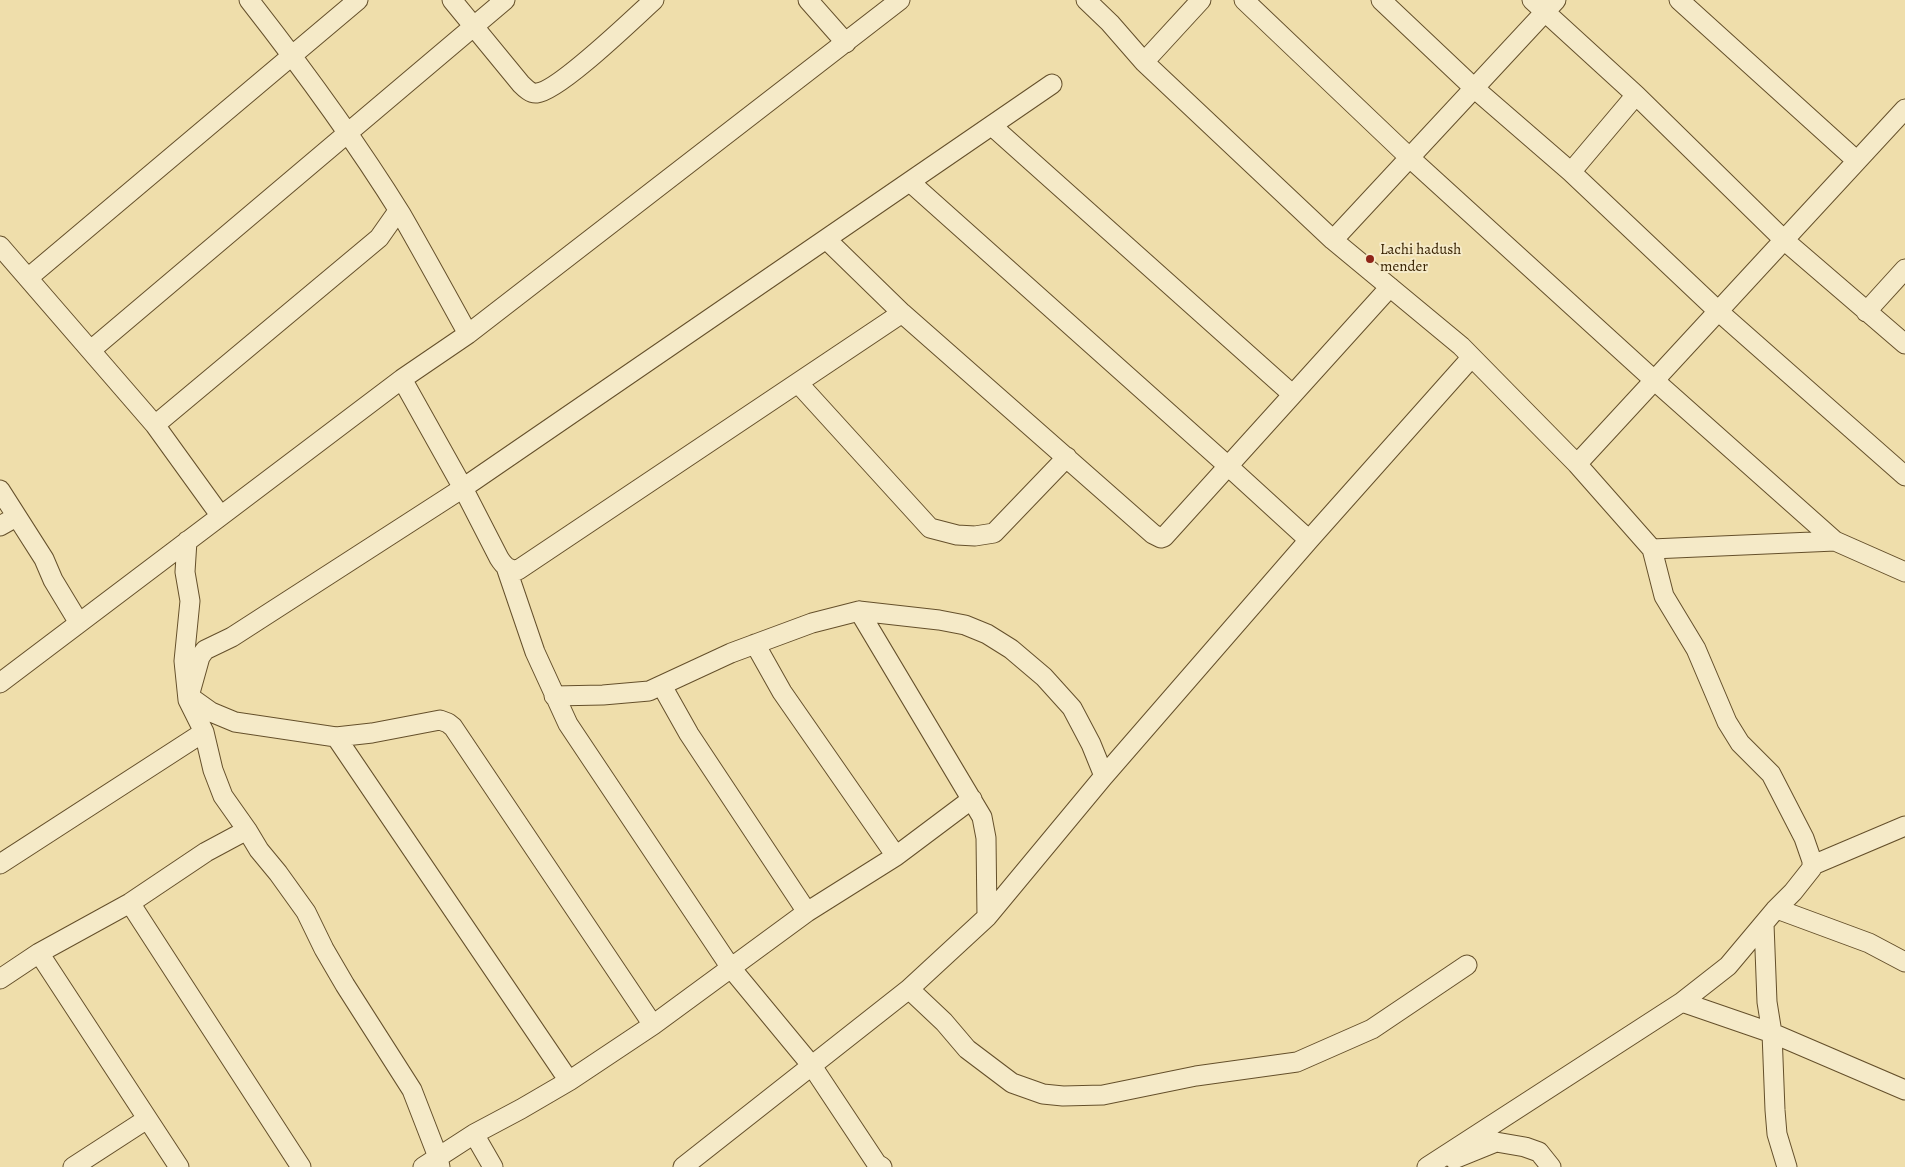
<!DOCTYPE html>
<style>
body{margin:0}
canvas{display:block;background:#efdeab}
</style>
<canvas width="1905" height="1167"></canvas>
<script>
const c = document.querySelector('canvas').getContext('2d');
c.lineJoin = 'round';
function trace(path, color, width, dash) {
  c.strokeStyle = color;
  c.lineWidth = width;
  c.lineCap = dash ? 'butt' : 'round';
  c.setLineDash(dash || []);
  c.stroke(path);
}
function label(font, color, halo, rows, align = 'center') {
  c.font = font + ' Alegreya,serif';
  c.lineWidth = 4;
  c.setLineDash([]);
  c.textBaseline = 'middle';
  c.strokeStyle = halo;
  c.fillStyle = color;
  for (const [text, x, y, turn = 0] of rows) {
    c.save();
    c.translate(x, y);
    c.rotate((+turn || 0) * Math.PI / 180);
    c.textAlign = isNaN(turn) ? turn : align;
    if (halo) c.strokeText(text, 0, 0);
    c.fillText(text, 0, 0);
    c.restore();
  }
}
const minor = new Path2D(`
 M 249,0 C 303,69 355,140 401,214 C 424,254 446,294 468,334
 M 452,0 L 521,84 C 525,88 531,94 537,93 C 559,91 634,18 654,0
 M 808,0 L 846,43
 M 1086,0 L 1110,23 L 1144,62 L 1333,240 L 1461,346 L 1577,464 L 1652,549 L 1664,596 L 1696,649 L 1727,722 L 1740,743 L 1771,774 L 1804,838 L 1812,861 L 1812,868 L 1793,892 L 1775,910 L 1728,966 L 1682,1002 L 1427,1167
 M 1244,0 L 1410,158 L 1655,381 L 1835,541
 M 1381,0 L 1474,88 L 1571,172 L 1718,311 L 1905,476
 M 1532,0 L 1636,95 L 1784,240 L 1905,344
 M 1679,0 L 1857,161
 M 1144,62 L 1201,0
 M 992,126 L 1292,394
 M 1571,172 L 1636,95
 M 910,182 L 1228,466 L 1309,540
 M 826,239 L 902,313 L 1153,534 L 1161,538 L 1164,537 L 1390,287
 M 1333,240 L 1556,0
 M 0,246 L 155,425 L 220,515
 M 28,278 L 358,0
 M 1866,312 L 1905,269
 M 91,350 L 505,0
 M 402,379 L 463,488 L 499,558 C 504,566 508,570 518,570 L 902,313
 M 798,383 L 930,528 L 957,535 L 975,536 L 994,533 L 1067,457
 M 155,425 L 379,238 L 398,211
 M 1577,464 L 1905,109
 M 0,490 L 44,559 L 53,580 L 79,623
 M 0,526 L 16,517
 M 1652,549 L 1835,541 L 1905,572
 M 506,567 L 535,652 L 568,724 L 731,968 L 812,1066 L 877,1164 L 882,1167
 M 859,611 L 982,817 L 986,838 L 987,917
 M 755,644 L 782,692 L 896,856
 M 0,683 L 402,379 L 468,334 L 900,0
 M 662,686 L 689,734 L 807,912
 M 554,696 L 603,695 L 649,691 L 731,653 L 812,623 L 859,611 L 939,620 L 965,625 L 987,634 L 1011,649 L 1044,677 L 1072,708 L 1091,744 L 1104,776
 M 190,697 L 211,712 L 235,722 L 336,737 L 372,733 L 440,720 L 448,723 L 453,727 L 653,1025
 M 188,700 L 200,657 L 205,650 L 232,637 L 463,488 L 1052,84
 M 336,737 L 569,1081
 M 247,830 L 259,850 L 278,873 L 306,912 L 324,949 L 345,985 L 412,1090 L 438,1157 L 440,1167
 M 0,864 L 204,732
 M 1813,865 L 1905,826
 M 130,903 L 301,1167
 M 1777,909 L 1869,943 L 1905,962
 M 1764,924 L 1767,1002 L 1772,1033 L 1775,1110 L 1777,1134 L 1787,1167
 M 39,953 L 179,1167
 M 0,979 L 39,953 L 130,903 L 206,852 L 247,830 L 223,796 L 213,770 L 204,732 L 188,700 L 184,661 L 190,601 L 185,572 L 187,541
 M 909,989 L 944,1022 L 967,1049 L 1012,1083 L 1043,1094 L 1063,1096 L 1103,1095 L 1196,1076 L 1297,1062 L 1372,1029 L 1467,965
 M 1682,1002 L 1772,1033 L 1905,1090
 M 474,1134 L 493,1167
 M 1454,1159 L 1496,1142 L 1525,1147 L 1539,1152 L 1551,1167
 M 73,1167 L 147,1119
 M 423,1167 L 474,1134 L 521,1109 L 569,1081 L 653,1025 L 807,912 L 896,856 L 972,799
 M 683,1167 L 909,989 L 987,917 L 1104,776 L 1309,540 L 1471,358`);
trace(minor, '#65502b', 21);
trace(minor, '#f5eac8', 19);
for (const [x, y, r, color] of [
 [1370,259,5,"#8f2418"]
]) {
  const dot = new Path2D();
  dot.arc(x, y, r, 0, 2 * Math.PI);
  c.fillStyle = color;
  c.fill(dot);
  trace(dot, '#f5eac8', 2);
}
label('15px', '#372100', '#f5eac8', [
 ["Lachi hadush",1380,250],
 ["mender",1380,267]
], 'left');
</script>
